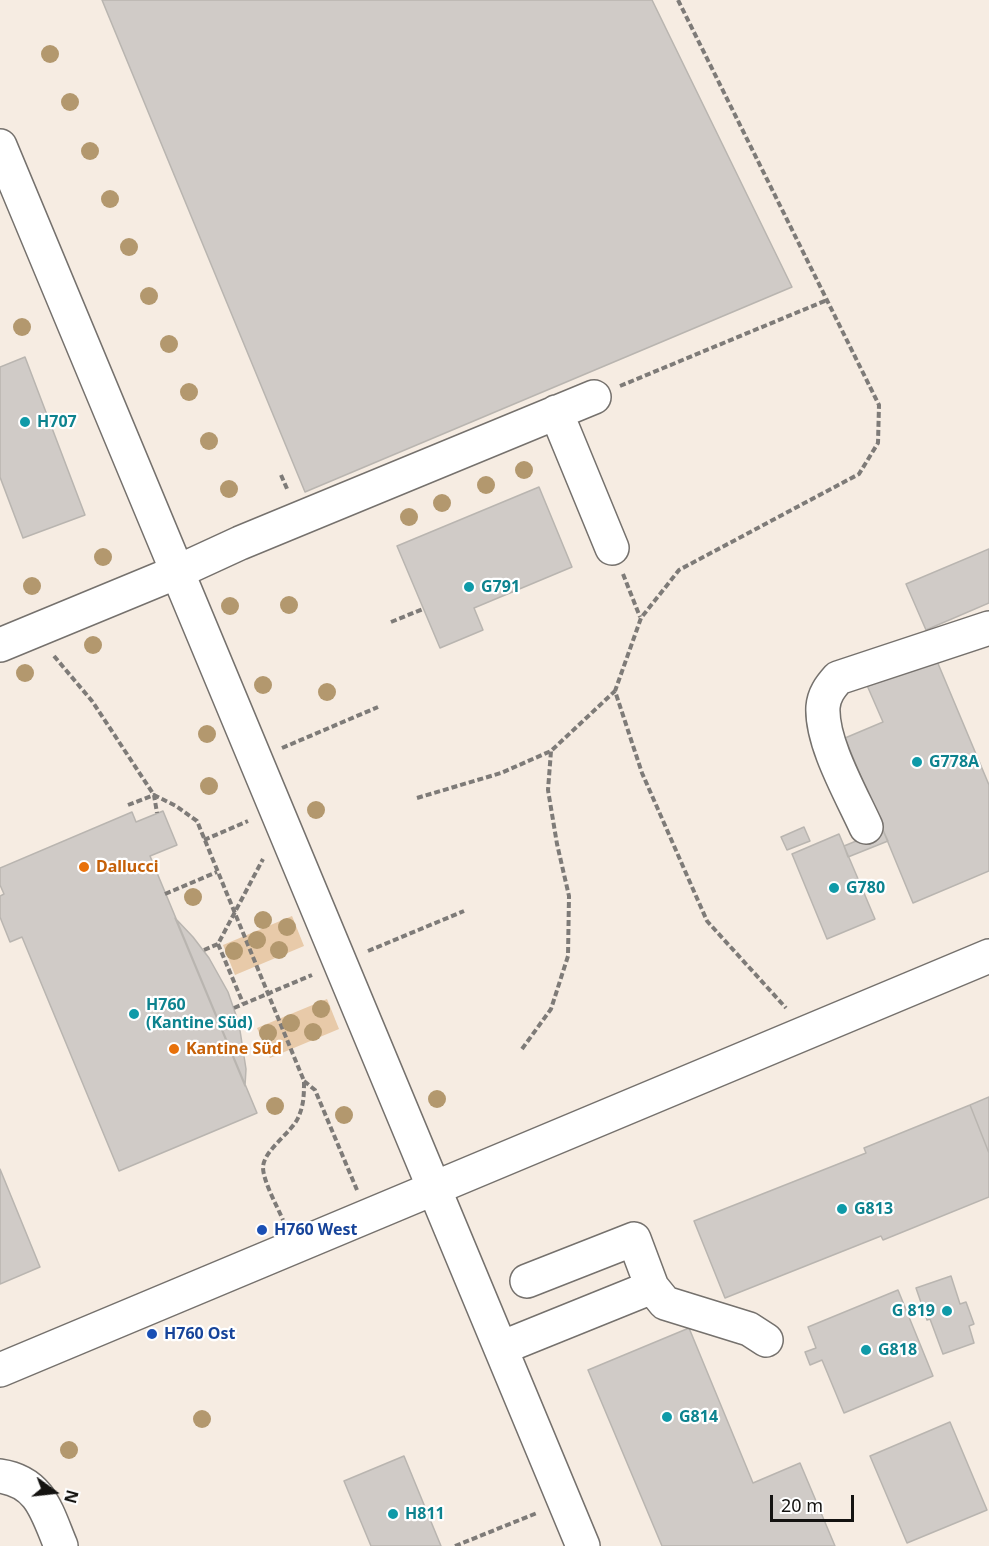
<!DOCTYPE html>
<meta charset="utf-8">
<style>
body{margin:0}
#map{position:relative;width:989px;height:1546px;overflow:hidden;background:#fdf8f3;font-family:"Noto Sans",sans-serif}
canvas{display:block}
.north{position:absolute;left:24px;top:1462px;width:60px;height:60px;-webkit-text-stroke:4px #fff;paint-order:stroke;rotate:105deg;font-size:16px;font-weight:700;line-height:24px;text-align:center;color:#141311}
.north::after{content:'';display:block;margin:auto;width:21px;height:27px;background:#141311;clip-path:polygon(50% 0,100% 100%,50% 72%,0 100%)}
.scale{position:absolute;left:770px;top:1495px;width:84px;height:27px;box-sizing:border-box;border:3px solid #141311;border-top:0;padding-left:8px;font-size:18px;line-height:21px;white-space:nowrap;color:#141311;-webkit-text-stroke:4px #fff;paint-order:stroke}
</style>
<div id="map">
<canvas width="989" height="1546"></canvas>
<div class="north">N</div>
<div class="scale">20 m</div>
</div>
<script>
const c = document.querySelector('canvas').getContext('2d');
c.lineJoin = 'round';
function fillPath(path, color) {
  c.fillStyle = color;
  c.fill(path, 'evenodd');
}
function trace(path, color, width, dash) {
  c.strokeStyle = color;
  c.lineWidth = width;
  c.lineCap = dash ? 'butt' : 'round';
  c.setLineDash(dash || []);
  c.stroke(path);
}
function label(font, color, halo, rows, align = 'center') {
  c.font = font + ' "Noto Sans",sans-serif';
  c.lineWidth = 4.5;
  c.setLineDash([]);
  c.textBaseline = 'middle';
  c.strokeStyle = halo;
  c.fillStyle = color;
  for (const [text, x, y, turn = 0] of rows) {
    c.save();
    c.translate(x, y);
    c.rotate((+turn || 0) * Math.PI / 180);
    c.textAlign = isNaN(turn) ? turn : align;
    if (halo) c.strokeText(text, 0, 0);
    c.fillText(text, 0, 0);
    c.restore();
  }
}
fillPath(new Path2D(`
 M 0,0 L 989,0 L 989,1546 L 0,1546 Z`), '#f6ece2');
fillPath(new Path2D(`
 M 292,916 L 304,946 L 235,975 L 223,945 Z
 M 327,999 L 339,1029 L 270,1058 L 257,1028 Z`), '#e8caa9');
const building = new Path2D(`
 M 102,0 L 652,0 L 792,287 L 305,492 Z
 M 25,357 L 85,515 L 23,538 L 0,477 L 0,367 Z
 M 539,487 L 572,567 L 474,608 L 483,630 L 440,648 L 397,546 Z
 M 989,549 L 989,603 L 926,630 L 906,584 Z
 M 934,654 L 989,785 L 989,871 L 913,903 L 845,738 L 883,722 L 866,683 Z
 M 163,811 L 177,845 L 150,856 L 257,1113 L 119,1171 L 22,937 L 10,942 L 0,917 L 0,896 L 4,894 L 0,885 L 0,868 L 132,812 L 136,822 Z
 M 804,827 L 810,841 L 787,850 L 781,837 Z
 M 883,830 L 888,841 L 848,857 L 844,846 Z
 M 839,834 L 875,919 L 827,939 L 792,854 Z
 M 175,918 L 193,937 L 209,958 L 228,992 L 239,1024 L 246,1069 L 245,1086 Z
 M 989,1097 L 989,1153 L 970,1105 Z
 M 970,1105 L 989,1153 L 989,1197 L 883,1240 L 881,1236 L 725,1298 L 694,1221 L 866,1153 L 864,1148 Z
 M 0,1169 L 40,1267 L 0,1284 Z
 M 951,1276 L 960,1304 L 966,1302 L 974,1324 L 969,1326 L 974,1343 L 943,1354 L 930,1319 L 927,1320 L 916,1288 Z
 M 898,1290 L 933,1376 L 844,1413 L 822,1360 L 810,1365 L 805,1352 L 816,1348 L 808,1327 Z
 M 689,1328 L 753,1483 L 800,1463 L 835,1546 L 662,1546 L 588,1370 Z
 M 950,1422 L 987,1510 L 907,1543 L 870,1456 Z
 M 404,1456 L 441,1546 L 371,1546 L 344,1481 Z`);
fillPath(building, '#d0cbc7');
trace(building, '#b9b5b0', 1.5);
const minor = new Path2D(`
 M 0,146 L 583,1546
 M 556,412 L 612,548
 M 0,645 L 177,572 L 240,543 L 594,397
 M 866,827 C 851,794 821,742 823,707 C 824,695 830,687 838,678 L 989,628
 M 527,1281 L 634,1239 L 652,1287 L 665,1303 L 749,1329 L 766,1340
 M 501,1348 L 652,1287
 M 0,1370 L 989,956
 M 0,1476 C 41,1482 47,1513 61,1546`);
trace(minor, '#75716d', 36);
trace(new Path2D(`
 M 678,0 L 879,405 L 878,443 L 859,474 L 679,570 L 641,618 L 615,691 L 642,773 L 707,921 L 786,1008
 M 620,386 L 827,300
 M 281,475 L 288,491
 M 623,574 L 640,617
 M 391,622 L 423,609
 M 54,656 L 92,701 L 154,795 L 176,806 L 197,821 L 304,1081 C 304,1094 304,1105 298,1118 C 291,1133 264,1150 263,1167 C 263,1181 277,1206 283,1220
 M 282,748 L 378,707
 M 417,798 L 501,773 L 551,751 L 615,691
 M 128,805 L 154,795 L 157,813
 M 204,840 L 248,821
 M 165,894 L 217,872
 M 218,944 L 243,1003
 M 204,950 L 218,944 L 263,859
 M 368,951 L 464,911
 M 234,1008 L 312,975
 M 522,1049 L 551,1009 L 568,956 L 569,896 L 557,844 L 548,790 L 551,751
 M 304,1081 L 315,1090 L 357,1190
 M 455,1546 L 537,1513`), '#7e7b78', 4, [6, 3]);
trace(minor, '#fff', 33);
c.fillStyle = '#b3986e';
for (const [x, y] of [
 [50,54],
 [70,102],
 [90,151],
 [110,199],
 [129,247],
 [149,296],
 [22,327],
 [169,344],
 [189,392],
 [209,441],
 [524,470],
 [486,485],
 [229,489],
 [442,503],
 [409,517],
 [103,557],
 [32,586],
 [289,605],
 [230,606],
 [93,645],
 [25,673],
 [263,685],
 [327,692],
 [207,734],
 [209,786],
 [316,810],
 [193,897],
 [263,920],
 [287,927],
 [257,940],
 [279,950],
 [234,951],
 [321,1009],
 [291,1023],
 [313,1032],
 [268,1033],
 [437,1099],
 [275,1106],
 [344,1115],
 [202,1419],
 [69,1450]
]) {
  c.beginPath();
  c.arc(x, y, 9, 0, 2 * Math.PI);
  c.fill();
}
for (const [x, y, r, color] of [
 [25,422,6,"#0f9aa8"],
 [469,587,6,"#0f9aa8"],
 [917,762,6,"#0f9aa8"],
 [84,867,6,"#e8710a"],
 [834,888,6,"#0f9aa8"],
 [134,1014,6,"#0f9aa8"],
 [174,1049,6,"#e8710a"],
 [842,1209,6,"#0f9aa8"],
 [262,1230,6,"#1a4fb4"],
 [947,1311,6,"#0f9aa8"],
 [152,1334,6,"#1a4fb4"],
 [866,1350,6,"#0f9aa8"],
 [667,1417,6,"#0f9aa8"],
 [393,1514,6,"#0f9aa8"]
]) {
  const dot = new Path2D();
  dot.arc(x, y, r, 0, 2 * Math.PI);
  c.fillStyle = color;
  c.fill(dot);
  trace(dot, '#fff', 2);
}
label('bold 16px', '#0d838f', '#fff', [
 ["H707",37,422],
 ["G791",481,587],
 ["G778A",929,762],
 ["G780",846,888],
 ["H760",146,1005],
 ["(Kantine Süd)",146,1023],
 ["G813",854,1209],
 ["G 819",935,1311,"right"],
 ["G818",878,1350],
 ["G814",679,1417],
 ["H811",405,1514]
], 'left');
label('bold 16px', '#c56008', '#fff', [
 ["Dallucci",96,867],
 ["Kantine Süd",186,1049]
], 'left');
label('bold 16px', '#164399', '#fff', [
 ["H760 West",274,1230],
 ["H760 Ost",164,1334]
], 'left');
</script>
